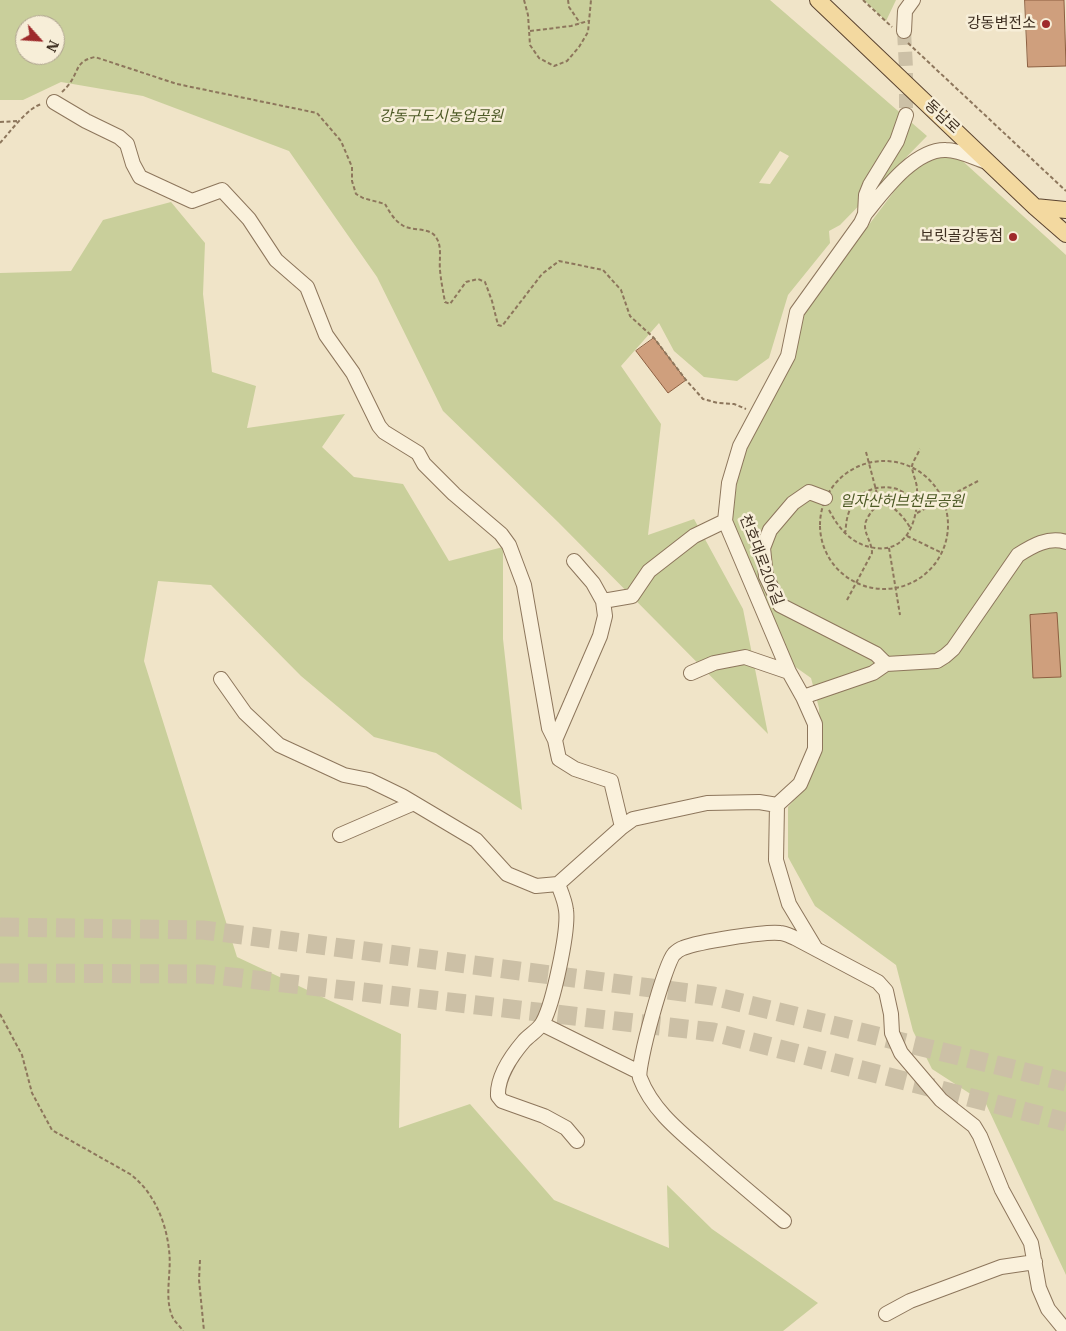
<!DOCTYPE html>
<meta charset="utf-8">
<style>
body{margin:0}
#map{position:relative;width:1066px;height:1331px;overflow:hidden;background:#f0e4c8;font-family:"IBM Plex Serif",serif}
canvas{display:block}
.north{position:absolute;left:15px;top:15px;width:50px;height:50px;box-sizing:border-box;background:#f7eed8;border:1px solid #ada18e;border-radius:50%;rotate:116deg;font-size:14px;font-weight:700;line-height:20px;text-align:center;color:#3d2e20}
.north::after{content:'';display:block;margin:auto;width:18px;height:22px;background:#9e2a2b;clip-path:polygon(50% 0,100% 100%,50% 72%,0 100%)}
</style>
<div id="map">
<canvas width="1066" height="1331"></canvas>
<div class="north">N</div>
</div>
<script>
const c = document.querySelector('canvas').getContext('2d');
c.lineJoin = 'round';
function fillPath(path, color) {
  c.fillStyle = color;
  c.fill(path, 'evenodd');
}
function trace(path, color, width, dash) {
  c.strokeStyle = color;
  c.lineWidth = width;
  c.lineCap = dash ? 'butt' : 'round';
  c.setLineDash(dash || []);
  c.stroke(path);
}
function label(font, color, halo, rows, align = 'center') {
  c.font = font + ' "IBM Plex Serif","Noto Sans KR",serif';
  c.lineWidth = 5;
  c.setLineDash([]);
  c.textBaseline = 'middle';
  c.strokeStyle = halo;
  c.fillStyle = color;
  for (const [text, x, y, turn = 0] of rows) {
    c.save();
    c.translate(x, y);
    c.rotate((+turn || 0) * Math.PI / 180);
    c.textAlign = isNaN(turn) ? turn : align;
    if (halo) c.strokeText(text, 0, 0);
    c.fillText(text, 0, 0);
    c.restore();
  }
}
fillPath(new Path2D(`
 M 0,0 L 770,0 L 927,136 L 840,225 L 829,231 L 830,243 L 788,295 L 769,358 L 737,381 L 704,377 L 674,351 L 659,323 L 621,366 L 661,424 L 648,535 L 694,519 L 743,609 L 768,734 L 558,522 L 443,411 L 377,277 L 289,151 L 143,96 L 61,82 L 23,100 L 0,100 ZM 25,25 L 55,25 L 55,55 L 25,55 ZM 780,151 L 789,156 L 770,184 L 759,183 Z
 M 864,0 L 896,0 L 886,21 Z
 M 957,156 L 1066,255 L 1066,1275 L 986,1104 L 932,1069 L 913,1031 L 896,965 L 815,906 L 788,857 L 788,807 L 806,786 L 820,755 L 819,708 L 811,678 L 794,666 L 732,521 L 737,482 L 747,446 L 803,312 L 908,173 L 932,157 Z
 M 171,202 L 205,243 L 203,294 L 212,372 L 256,386 L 247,428 L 345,414 L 322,447 L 354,477 L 403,484 L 449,561 L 503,547 L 503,639 L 522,810 L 436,753 L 374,737 L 301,676 L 211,585 L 158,581 L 144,661 L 237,957 L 401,1034 L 399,1128 L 470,1104 L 554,1200 L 669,1248 L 667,1185 L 712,1229 L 818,1303 L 783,1331 L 0,1331 L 0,273 L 71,271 L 103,220 Z`), '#c9cf9b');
const building = new Path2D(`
 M 1025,0 L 1064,0 L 1066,66 L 1028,67 Z
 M 654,338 L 686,380 L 668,393 L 636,351 Z
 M 1057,613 L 1061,677 L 1033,678 L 1030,615 Z`);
fillPath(building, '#cf9f7d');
trace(building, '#8d5f41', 1);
trace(new Path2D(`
 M 904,31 L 906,68 L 906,115`), '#ccc0a6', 14, [14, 7]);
trace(new Path2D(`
 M 0,927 L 203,930 L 713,996 L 1066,1082
 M 0,973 L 205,974 L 713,1032 L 1066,1122`), '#ccc0a6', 19, [19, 9]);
const minor = new Path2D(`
 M 904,31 L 905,11 L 913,0
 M 54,102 L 86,121 L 119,137 L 127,144 L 133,164 L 140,177 L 192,201 L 222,190 L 249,219 L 276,260 L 307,287 L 326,335 L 353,373 L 379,426 L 384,432 L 418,453 L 424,464 L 454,494 L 501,534 L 509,545 L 524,585 L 549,728 L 555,740
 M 906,115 L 897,141 L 870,185 L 866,195 L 865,214 L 861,223 L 797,312 L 788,356 L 740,446 L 729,483 L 725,521 L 789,672 L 803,697 L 873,673 L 886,664 L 937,661 L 945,656 L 953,649 L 1018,555 C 1032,546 1049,536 1066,542
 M 865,214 C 883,192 914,149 946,150 C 960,150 974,158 987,162
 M 825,498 L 809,492 L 793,503 L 770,530 L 763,548 L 766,576 L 780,605 L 876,654 L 886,664
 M 574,561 L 593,583 L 603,601 L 605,616 L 600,636 L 555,740 L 559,759 L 575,769 L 611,781 L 622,827
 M 603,601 L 632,596 L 649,571 L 694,536 L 725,521
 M 691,673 L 714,663 L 745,657 L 789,672
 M 221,679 L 245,713 L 279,745 L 344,775 L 369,780 L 402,796 L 476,840 L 507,874 L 536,886 L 558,884 L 622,827 L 633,819 L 707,803 L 759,802 L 777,805
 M 803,697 L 815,724 L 815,749 L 800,784 L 777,805 L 776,860 L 789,904 L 816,949
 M 340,835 L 414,803
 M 558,884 C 561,892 565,901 566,910 C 569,930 553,1004 543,1022 C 539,1030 529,1035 524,1041 C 512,1055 497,1077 498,1096 L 502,1101 L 544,1116 L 566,1128 L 577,1141
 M 542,1024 L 639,1072
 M 784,1221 C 759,1200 734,1179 709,1157 C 683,1134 653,1112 640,1078 C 636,1067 665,964 674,954 C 676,952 680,949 683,948 C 698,942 765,931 780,933 C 785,933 790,936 795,938 L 878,982 L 886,991 L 891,1014 L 892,1033 L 901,1053 L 941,1100 L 974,1126 L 980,1136 L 1002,1190 L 1031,1243 L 1039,1288 L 1048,1309 L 1066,1331
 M 886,1314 L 910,1301 L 1001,1267 L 1035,1262`);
const major = new Path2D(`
 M 818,0 L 1035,207 L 1066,234
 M 1035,207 L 1066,210`);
trace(minor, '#8d765c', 16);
trace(major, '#5b4430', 18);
trace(new Path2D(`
 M 524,0 L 528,15 L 530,45 L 539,58 L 554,66 L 567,61 L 579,47 L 588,32 L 591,0
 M 568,0 L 569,7 L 580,23
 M 863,0 L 892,27
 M 530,31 L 571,26 L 588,21
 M 908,43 L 1066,191
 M 62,92 C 65,89 68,86 70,83 C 79,70 76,61 95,57 L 177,84 L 317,113 L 341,141 L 352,167 L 352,181 L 356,194 L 363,198 L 385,204 C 389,211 394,220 402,225 C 412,232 431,226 437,239 C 442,247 439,261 440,270 C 441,281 443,291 445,302 L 450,304 L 466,282 L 478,279 L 485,282 L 492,301 L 498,325 L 502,326 L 542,274 L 559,261 L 603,270 L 621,290 L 630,316 L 654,338 L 686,380 L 703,399 L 718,403 L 734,404 L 746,409
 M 0,122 L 19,121
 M 0,143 C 10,132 28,107 42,104
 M 866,452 L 880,505
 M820 525a64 64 0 1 1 128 0a64 64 0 1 1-128 0Z
 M 829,510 C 839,529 852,545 875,548 C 909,553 919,516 917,489 C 917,482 912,473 912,466 C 913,461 918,454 920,449
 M 917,513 L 978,481
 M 845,534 C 846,528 846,521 848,515 C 854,493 876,483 897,489 C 904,492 911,497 917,501
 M 907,536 L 942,553
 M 889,548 L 900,615
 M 847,600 L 872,553 C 872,543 865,535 865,526 C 865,521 869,515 872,511 C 886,493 904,517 911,529
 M 0,1014 L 22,1055 L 32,1093 L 52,1130 L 130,1174 C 153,1191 166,1221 169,1250 C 172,1271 164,1296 172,1316 C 174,1321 180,1326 183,1331
 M 200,1260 L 199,1280 L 204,1331`), '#8d765c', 2, [4, 2.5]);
trace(minor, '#faf1dc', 14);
trace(major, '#f3d9a0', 16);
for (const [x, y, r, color] of [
 [1046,24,5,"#9e2a2b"],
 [1013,237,5,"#9e2a2b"]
]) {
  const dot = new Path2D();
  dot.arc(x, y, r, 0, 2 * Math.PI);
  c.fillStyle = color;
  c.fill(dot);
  trace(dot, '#f7eed8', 2);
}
label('15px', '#3d2e20', '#f7eed8', [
 ["강동변전소",1036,24],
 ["보릿골강동점",1003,237]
], 'right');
label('italic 15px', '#4d5a26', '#f7eed8', [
 ["강동구도시농업공원",441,117],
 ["일자산허브천문공원",902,502]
]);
label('15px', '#3d2e20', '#f7eed8', [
 ["동남로",942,117,43],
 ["천호대로206길",761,560,69]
]);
</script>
